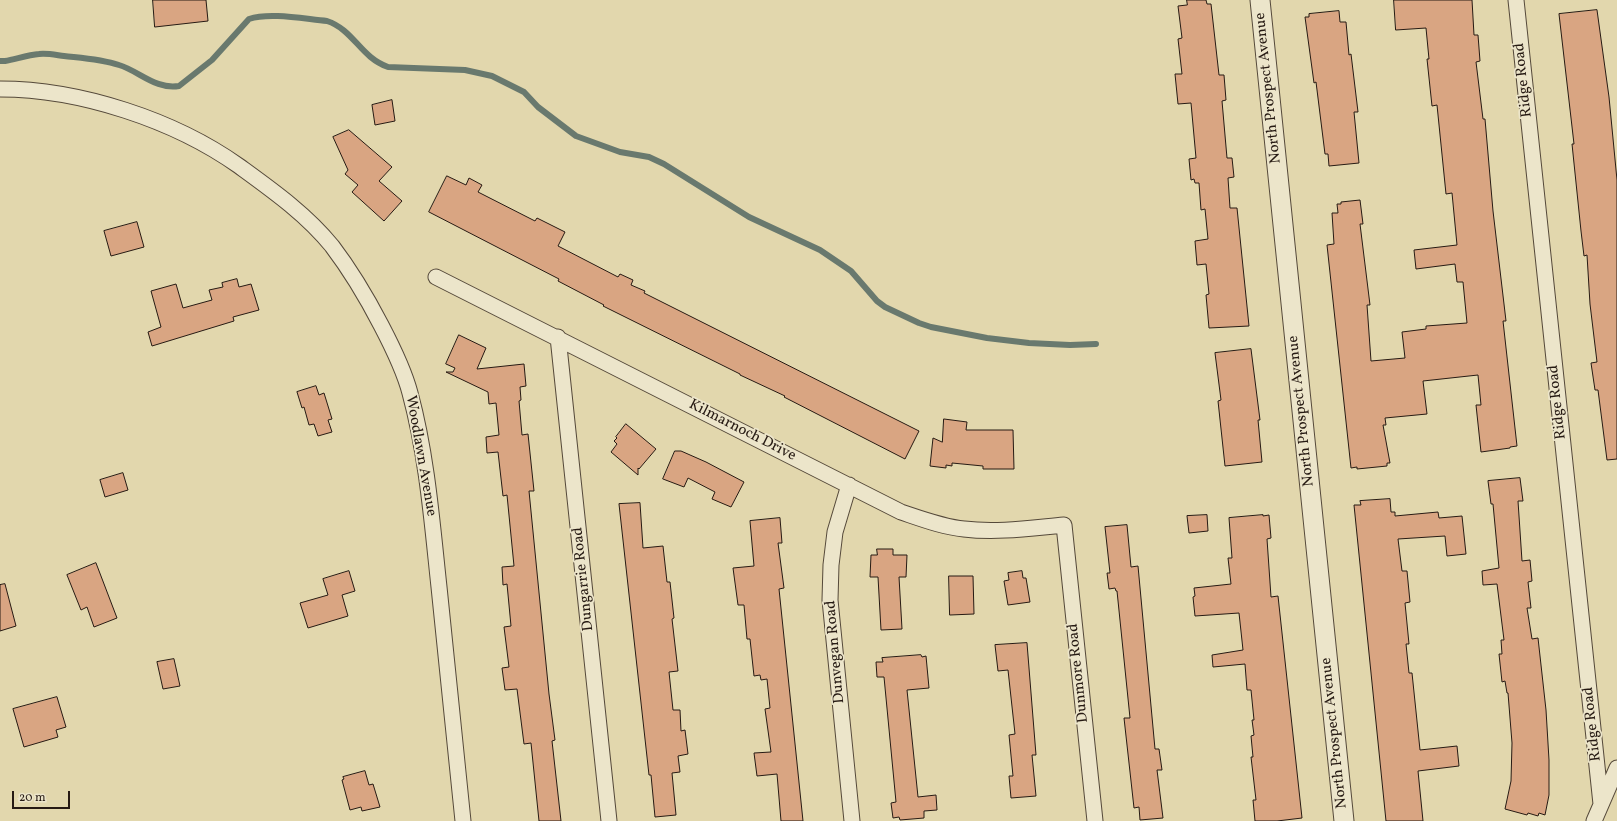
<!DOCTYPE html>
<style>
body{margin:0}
#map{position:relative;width:1617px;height:821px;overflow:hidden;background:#e2d7ad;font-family:Vollkorn,serif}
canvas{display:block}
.scale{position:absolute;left:12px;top:791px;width:58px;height:18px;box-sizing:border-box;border:2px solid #261a13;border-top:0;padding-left:5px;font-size:12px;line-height:14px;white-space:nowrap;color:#261a13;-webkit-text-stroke:3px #ece5ca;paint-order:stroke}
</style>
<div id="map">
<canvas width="1617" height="821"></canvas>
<div class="scale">20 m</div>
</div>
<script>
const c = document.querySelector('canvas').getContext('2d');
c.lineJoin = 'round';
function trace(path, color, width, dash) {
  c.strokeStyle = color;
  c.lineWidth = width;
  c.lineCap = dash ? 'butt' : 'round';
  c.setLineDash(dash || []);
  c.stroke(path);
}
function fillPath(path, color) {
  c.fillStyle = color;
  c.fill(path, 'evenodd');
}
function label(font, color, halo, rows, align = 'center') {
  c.font = font + ' Vollkorn,serif';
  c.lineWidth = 3.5;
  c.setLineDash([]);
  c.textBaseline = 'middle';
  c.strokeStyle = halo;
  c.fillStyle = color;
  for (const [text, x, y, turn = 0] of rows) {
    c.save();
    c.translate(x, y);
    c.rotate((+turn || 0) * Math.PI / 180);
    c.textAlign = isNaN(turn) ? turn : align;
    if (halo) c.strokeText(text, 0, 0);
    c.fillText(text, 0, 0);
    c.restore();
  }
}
trace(new Path2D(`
 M 0,61 L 5,61 C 16,59 28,55 39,54 C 47,53 56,55 64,56 C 82,58 101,59 119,65 C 139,71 156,90 179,86 L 212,60 L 249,19 C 270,12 304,19 327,21 C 354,30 360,57 388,67 L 465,70 L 492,76 L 524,92 L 538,107 L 576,136 L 620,152 L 649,157 L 664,164 L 749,217 L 820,250 L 851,271 L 877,301 L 885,307 L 919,323 L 931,327 L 987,338 L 1029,343 L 1070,345 L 1096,344`), '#69796e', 6);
const building = new Path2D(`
 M 153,0 L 206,0 L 208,21 L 155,27 Z
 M 1187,0 L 1206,0 L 1207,4 L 1211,4 L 1219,75 L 1224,75 L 1226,100 L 1222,101 L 1227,158 L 1232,158 L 1234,177 L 1228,178 L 1230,208 L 1237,208 L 1249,326 L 1209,328 L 1206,295 L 1209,294 L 1206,264 L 1197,265 L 1195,241 L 1208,239 L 1205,209 L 1201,210 L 1199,183 L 1195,183 L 1194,179 L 1191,180 L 1189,159 L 1196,158 L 1191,103 L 1178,104 L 1175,74 L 1182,74 L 1178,39 L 1182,38 L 1178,6 L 1187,5 Z
 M 1394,0 L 1472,0 L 1474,35 L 1478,35 L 1480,61 L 1476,62 L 1483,119 L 1485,119 L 1493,211 L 1506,321 L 1503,321 L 1517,446 L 1510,447 L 1510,448 L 1481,452 L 1476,405 L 1481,405 L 1478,375 L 1423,381 L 1427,414 L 1385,418 L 1386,425 L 1383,425 L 1390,463 L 1387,463 L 1387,466 L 1357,469 L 1357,467 L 1351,468 L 1327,245 L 1334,244 L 1332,213 L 1338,213 L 1337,204 L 1341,204 L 1341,202 L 1360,200 L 1363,224 L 1360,224 L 1370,305 L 1367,305 L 1371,361 L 1405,358 L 1402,332 L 1426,329 L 1426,326 L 1467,323 L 1463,282 L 1457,282 L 1455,264 L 1416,269 L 1414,250 L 1457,245 L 1452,193 L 1446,194 L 1437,105 L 1432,106 L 1427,59 L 1429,59 L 1426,28 L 1396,30 Z
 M 1597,10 L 1609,97 L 1617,180 L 1617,459 L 1607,460 L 1598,390 L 1595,390 L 1591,363 L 1597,362 L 1590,304 L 1587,255 L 1584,256 L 1581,231 L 1572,144 L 1574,144 L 1559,14 Z
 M 1339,11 L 1340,22 L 1346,22 L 1349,55 L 1351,54 L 1358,112 L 1354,112 L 1359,163 L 1329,166 L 1328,154 L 1325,154 L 1316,82 L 1314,83 L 1305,17 L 1309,17 L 1309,14 Z
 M 392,100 L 395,121 L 375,125 L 372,105 Z
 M 349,130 L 392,167 L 379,181 L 402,201 L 384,221 L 352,192 L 358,185 L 345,174 L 348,170 L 333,137 Z
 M 447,176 L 466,185 L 469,178 L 482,185 L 478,192 L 535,221 L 537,218 L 565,232 L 558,246 L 618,277 L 620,274 L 633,280 L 631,285 L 645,291 L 644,293 L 919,431 L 905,459 L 784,397 L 785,396 L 740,375 L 740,374 L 603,306 L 604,305 L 558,281 L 559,279 L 429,212 Z
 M 137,222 L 144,247 L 111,256 L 104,231 Z
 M 237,279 L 239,287 L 251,284 L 259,310 L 233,317 L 234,321 L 152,346 L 148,332 L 161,327 L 151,291 L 176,284 L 183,308 L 212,300 L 209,290 L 223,287 L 222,283 Z
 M 459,335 L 486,348 L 477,369 L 524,364 L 526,386 L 520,387 L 521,400 L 519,401 L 522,435 L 528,434 L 534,491 L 529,491 L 549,694 L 555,740 L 552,741 L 561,821 L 539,821 L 531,743 L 524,744 L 517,689 L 505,690 L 502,668 L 509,667 L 504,627 L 511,626 L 507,584 L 503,585 L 502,567 L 514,566 L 507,495 L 503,496 L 498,452 L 487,453 L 486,437 L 499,435 L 496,403 L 489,404 L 488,392 L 446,372 L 453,372 L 455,368 L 446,364 Z
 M 1251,349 L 1260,420 L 1258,420 L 1262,462 L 1225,466 L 1218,401 L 1221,400 L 1215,353 Z
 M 316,386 L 319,395 L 324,393 L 332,419 L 328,420 L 332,432 L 318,436 L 314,424 L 309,425 L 304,407 L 302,408 L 297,392 Z
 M 944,419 L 967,422 L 966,430 L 1013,430 L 1014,469 L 983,469 L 983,466 L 952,463 L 952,466 L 946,465 L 946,468 L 930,466 L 933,438 L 942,442 Z
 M 626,424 L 656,449 L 639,469 L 638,468 L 638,475 L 611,452 L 617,444 L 614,441 L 617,438 L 616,437 Z
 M 675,451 L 681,451 L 706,462 L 744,482 L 731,507 L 712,499 L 715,492 L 688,478 L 684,487 L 663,479 Z
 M 123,473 L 128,490 L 105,497 L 100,480 Z
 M 1520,478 L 1523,501 L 1518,501 L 1522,561 L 1530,560 L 1532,581 L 1528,582 L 1531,608 L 1527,608 L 1532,639 L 1538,638 L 1546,710 L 1549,760 L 1549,795 L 1545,815 L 1539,813 L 1538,816 L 1528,813 L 1527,815 L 1505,809 L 1511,781 L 1512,743 L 1508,693 L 1507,693 L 1505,681 L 1502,682 L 1499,654 L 1502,654 L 1501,640 L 1504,640 L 1497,584 L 1483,585 L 1482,571 L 1499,568 L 1493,504 L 1491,504 L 1488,481 Z
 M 1390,499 L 1391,512 L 1395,512 L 1395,516 L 1438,512 L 1439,518 L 1462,516 L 1466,554 L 1447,556 L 1445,536 L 1398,539 L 1402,571 L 1407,571 L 1410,602 L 1405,603 L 1409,644 L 1406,644 L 1409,673 L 1412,673 L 1420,750 L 1457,746 L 1459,766 L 1418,771 L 1423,821 L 1386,821 L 1354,505 L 1361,505 L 1360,501 Z
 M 640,503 L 643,548 L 663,546 L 667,582 L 670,582 L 674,618 L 672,619 L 678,671 L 669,672 L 673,710 L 680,710 L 681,731 L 685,730 L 688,754 L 678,756 L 680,772 L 672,773 L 676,815 L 655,817 L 651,775 L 649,775 L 619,504 Z
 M 1207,515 L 1208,531 L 1189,533 L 1187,516 Z
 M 1263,515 L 1263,516 L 1269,515 L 1271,538 L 1267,539 L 1271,597 L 1278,596 L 1302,818 L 1277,821 L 1255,821 L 1253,800 L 1256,800 L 1251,757 L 1253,757 L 1251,736 L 1254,735 L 1252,720 L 1254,720 L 1251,690 L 1247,690 L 1245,664 L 1213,667 L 1212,655 L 1243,650 L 1239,613 L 1195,616 L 1193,597 L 1195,596 L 1194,588 L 1231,584 L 1228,558 L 1232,558 L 1229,518 Z
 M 780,518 L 782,543 L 778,543 L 784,588 L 779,589 L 803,821 L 781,821 L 777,774 L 757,776 L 754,753 L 771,752 L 765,709 L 770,708 L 767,679 L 761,680 L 760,675 L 754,676 L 750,639 L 747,639 L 744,605 L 738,605 L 733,568 L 754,566 L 750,521 Z
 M 1127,525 L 1131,567 L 1138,566 L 1155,749 L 1159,749 L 1162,770 L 1157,770 L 1163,818 L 1140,820 L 1139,807 L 1134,808 L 1124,718 L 1130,718 L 1117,591 L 1116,591 L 1115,588 L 1109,589 L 1107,573 L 1110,573 L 1105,527 Z
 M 877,549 L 893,549 L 893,555 L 907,555 L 906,577 L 899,577 L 902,629 L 881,630 L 878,577 L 870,577 L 871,555 L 877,555 Z
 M 96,563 L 117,618 L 94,627 L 87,607 L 81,610 L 67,575 Z
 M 349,571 L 355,591 L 342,595 L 348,616 L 308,628 L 300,603 L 328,595 L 323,579 Z
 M 1022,571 L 1023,578 L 1026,578 L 1030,602 L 1008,605 L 1004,581 L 1009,580 L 1008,573 Z
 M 949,576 L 973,576 L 974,614 L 950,615 Z
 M 5,584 L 16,626 L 0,631 L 0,585 Z
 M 1027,643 L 1036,755 L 1032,755 L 1036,796 L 1011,798 L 1009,776 L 1013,776 L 1009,735 L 1015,734 L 1008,670 L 998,671 L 995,645 Z
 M 921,655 L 922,657 L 926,656 L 929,688 L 907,690 L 918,797 L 936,795 L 937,810 L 924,811 L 924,818 L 900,820 L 899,817 L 893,818 L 891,803 L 896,802 L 884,677 L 877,677 L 876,662 L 883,662 L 882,658 Z
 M 174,659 L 180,686 L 163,689 L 157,662 Z
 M 57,697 L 66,727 L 56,730 L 58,737 L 24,747 L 13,709 Z
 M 365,771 L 369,785 L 373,784 L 380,807 L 362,811 L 361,807 L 350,810 L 342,780 L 344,779 L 343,777 Z`);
fillPath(building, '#d9a582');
trace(building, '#261a13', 1);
const minor = new Path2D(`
 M 1516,0 L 1601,804
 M 0,89 C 80,89 174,120 239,166 C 272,190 306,214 332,246 C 351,271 367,298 381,325 C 392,346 404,370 410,393 C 427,456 432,522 439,587 C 447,665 455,743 463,821
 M 436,277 L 901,512 C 922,519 943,527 964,529 C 997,533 1031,528 1064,525 L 1095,821
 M 558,337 L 609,821
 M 849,485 L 835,532 L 831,565 L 830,600 L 852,821
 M 1594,821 L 1617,768`);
const tertiary = new Path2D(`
 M 1260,0 L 1344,821`);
trace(minor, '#55493a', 17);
trace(tertiary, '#55493a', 21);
trace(minor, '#ece5ca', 15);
trace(tertiary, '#ece5ca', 19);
label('15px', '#261a13', '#ece5ca', [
 ["Ridge Road",1524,80,-96],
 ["North Prospect Avenue",1269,88,-96],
 ["Ridge Road",1558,402,-96],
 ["North Prospect Avenue",1302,411,-96],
 ["Kilmarnoch Drive",742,431,27],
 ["Woodlawn Avenue",420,456,80],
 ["Dungarrie Road",584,579,-96],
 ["Dunvegan Road",836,652,-95],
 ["Dunmore Road",1079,673,-96],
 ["Ridge Road",1593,724,-96],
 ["North Prospect Avenue",1335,733,-96]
]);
</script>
